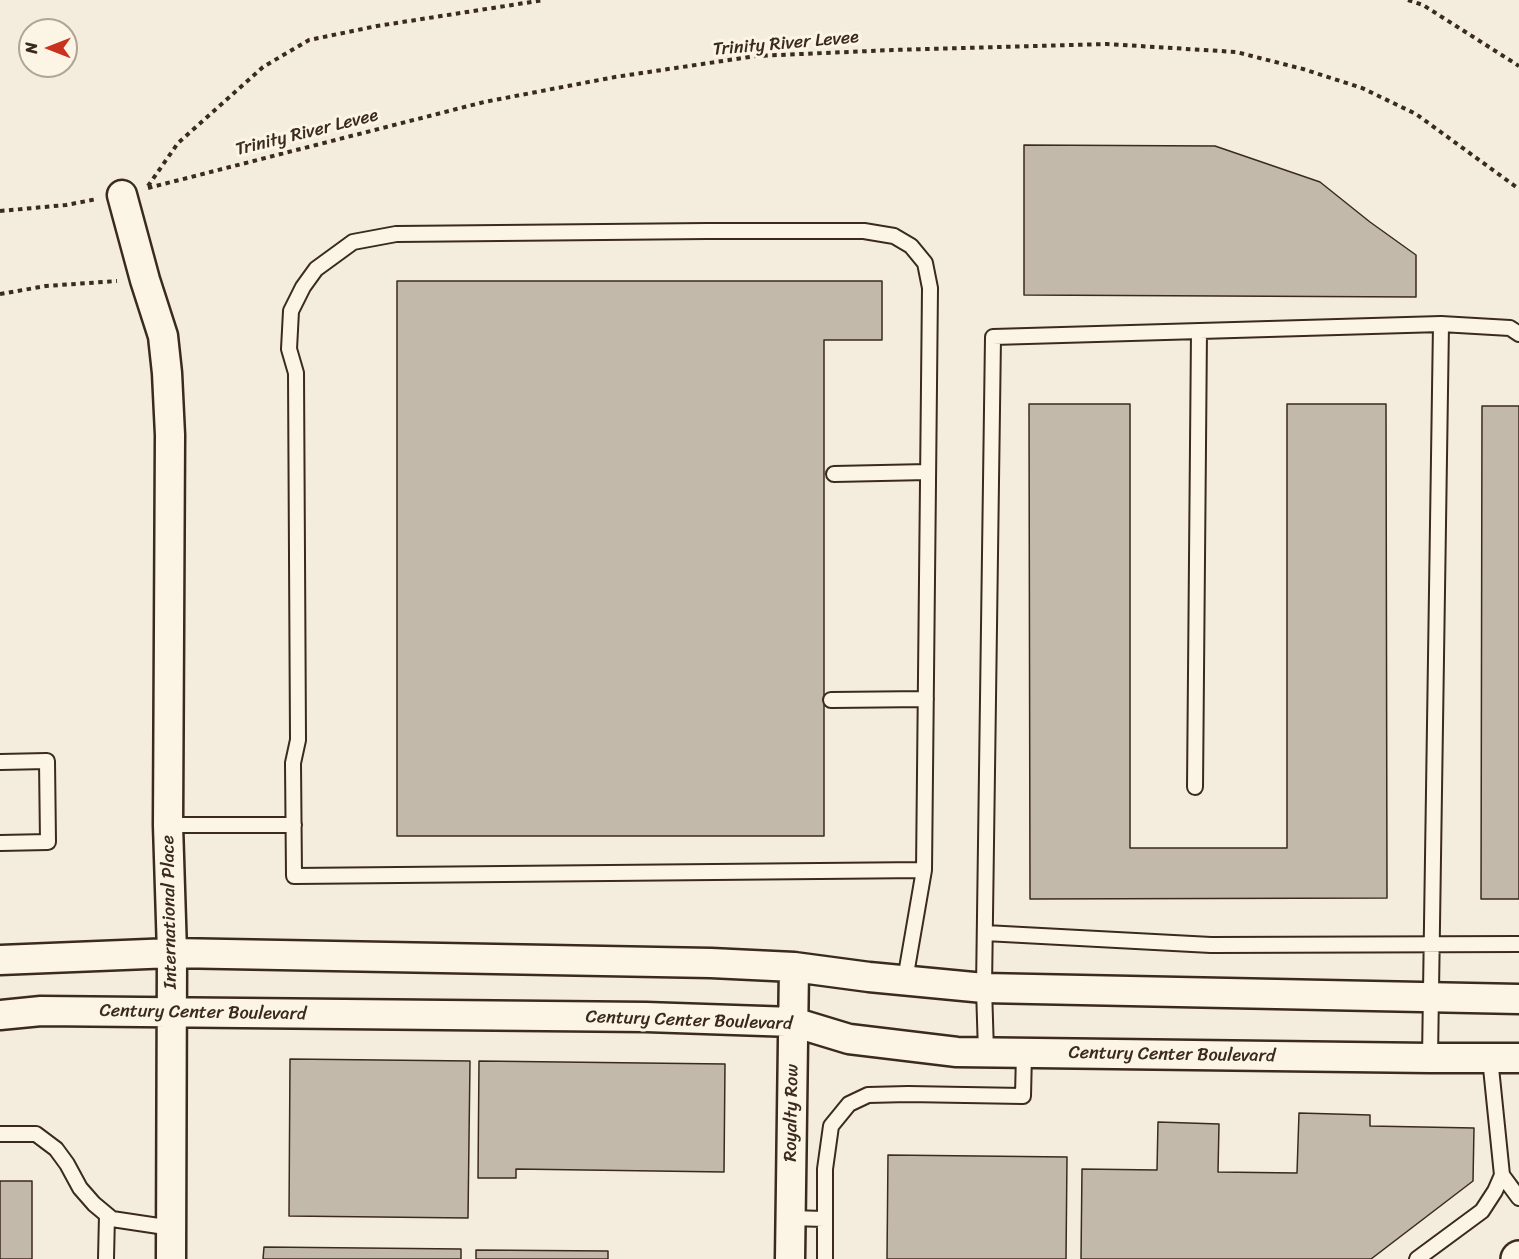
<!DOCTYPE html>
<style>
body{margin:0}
#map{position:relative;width:1519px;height:1259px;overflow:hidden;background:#f4eddd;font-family:Sriracha,sans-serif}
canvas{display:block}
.north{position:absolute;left:18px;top:18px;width:60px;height:60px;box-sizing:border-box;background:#fcf5e5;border:2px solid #afa495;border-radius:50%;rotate:270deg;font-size:16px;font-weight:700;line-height:24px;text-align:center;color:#3b2a1e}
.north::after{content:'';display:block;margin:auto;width:21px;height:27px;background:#c8321e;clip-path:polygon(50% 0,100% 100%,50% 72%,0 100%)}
</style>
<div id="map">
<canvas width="1519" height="1259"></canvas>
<div class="north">N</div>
</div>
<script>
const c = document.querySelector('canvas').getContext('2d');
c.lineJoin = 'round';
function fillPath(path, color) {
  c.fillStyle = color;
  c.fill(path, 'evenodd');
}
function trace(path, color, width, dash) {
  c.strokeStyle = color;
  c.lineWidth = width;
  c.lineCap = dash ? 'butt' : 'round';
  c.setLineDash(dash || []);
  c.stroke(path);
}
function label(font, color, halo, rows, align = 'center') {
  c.font = font + ' Sriracha,sans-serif';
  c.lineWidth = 6;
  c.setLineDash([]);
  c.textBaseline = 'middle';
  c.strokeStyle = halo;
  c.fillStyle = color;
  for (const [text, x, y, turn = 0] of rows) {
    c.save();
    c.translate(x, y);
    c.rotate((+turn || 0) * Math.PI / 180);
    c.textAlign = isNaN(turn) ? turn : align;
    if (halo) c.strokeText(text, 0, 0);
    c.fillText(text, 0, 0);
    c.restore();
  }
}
const building = new Path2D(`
 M 1024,145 L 1215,146 L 1320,182 L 1370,222 L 1416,255 L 1416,297 L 1024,295 Z
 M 397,281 L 882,281 L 882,340 L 824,340 L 824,836 L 397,836 Z
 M 1029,404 L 1130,404 L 1130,848 L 1287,848 L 1287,404 L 1386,404 L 1387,898 L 1030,899 Z
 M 1482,406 L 1519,406 L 1519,899 L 1481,899 Z
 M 290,1059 L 470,1061 L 468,1218 L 289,1216 Z
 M 479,1061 L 725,1064 L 724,1172 L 516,1169 L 516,1178 L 478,1178 Z
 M 1299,1113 L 1370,1115 L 1370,1126 L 1474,1128 L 1473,1181 L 1371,1259 L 1081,1259 L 1082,1169 L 1157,1170 L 1158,1122 L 1219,1124 L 1218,1172 L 1297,1173 Z
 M 888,1155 L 1067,1157 L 1066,1259 L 887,1259 Z
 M 0,1181 L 32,1181 L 32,1259 L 0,1259 Z
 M 264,1247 L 461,1249 L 461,1259 L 263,1259 Z
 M 476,1250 L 608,1251 L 608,1259 L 476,1259 Z`);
fillPath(building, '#c3b9aa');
trace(building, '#3b2a1e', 1.5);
const lane = new Path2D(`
 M 834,474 L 928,472
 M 831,700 L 926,699
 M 0,762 L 47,761 L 48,842 L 0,843
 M 1195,787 L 1199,331
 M 168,825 L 294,825
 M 985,933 L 1211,945 L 1519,944
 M 905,980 L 924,870 L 930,288 L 925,263 L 911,246 L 894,236 L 864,231 L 707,231 L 396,234 L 353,242 L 316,269 L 303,287 L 291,311 L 289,349 L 296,373 L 298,740 L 293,763 L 294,876 L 924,870
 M 986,1052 L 984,988 L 993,337 L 1441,324 L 1510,328 L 1519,334
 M 1430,1058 L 1441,324
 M 0,1134 L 36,1134 L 56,1149 L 67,1164 L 80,1188 L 94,1204 L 112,1219 L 172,1228
 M 1502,1175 L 1519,1198
 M 791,1218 L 824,1219
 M 106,1259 L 107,1215
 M 825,1259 L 825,1169 L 831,1126 L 849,1104 L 868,1095 L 908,1094 L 1023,1096 L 1024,1053
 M 1417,1259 L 1482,1211 L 1495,1191 L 1502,1175 L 1490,1058`);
const street = new Path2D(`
 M 122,195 L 145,280 L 163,336 L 167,373 L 170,435 L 168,825 L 172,953 L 171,1259
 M 0,960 L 172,953 L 711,963 L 794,967 L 869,977 L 984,988 L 1519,999
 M 0,1015 L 41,1011 L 646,1017 L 793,1022 L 849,1039 L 957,1052 L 1430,1058 L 1519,1058
 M 790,1259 L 794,967`);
const secondary = new Path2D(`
 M 1518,1259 L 1519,1258`);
trace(lane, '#3b2a1e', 18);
trace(street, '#3b2a1e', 33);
trace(secondary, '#3b2a1e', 38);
trace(new Path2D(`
 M 1408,0 L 1423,5 L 1519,66
 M 148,186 L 178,143 L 263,67 L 309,40 L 377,26 L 544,0
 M 148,188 L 484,102 L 615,77 L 756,56 L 893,50 L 1107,44 L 1236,52 L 1303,69 L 1362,88 L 1416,114 L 1519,189
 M 0,211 L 66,205 L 97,199
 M 0,294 L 46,286 L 117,281`), '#3b2a1e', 4, [4.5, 4.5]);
trace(lane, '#fcf5e5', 14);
trace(street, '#fcf5e5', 28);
trace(secondary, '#fcf5e5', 33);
label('18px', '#3b2a1e', '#fcf5e5', [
 ["Trinity River Levee",786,44,-5],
 ["Trinity River Levee",307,133,-14],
 ["International Place",170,912,-91],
 ["Century Center Boulevard",203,1013,1],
 ["Century Center Boulevard",689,1021,2],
 ["Century Center Boulevard",1172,1055,1],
 ["Royalty Row",792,1113,-89]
]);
</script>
